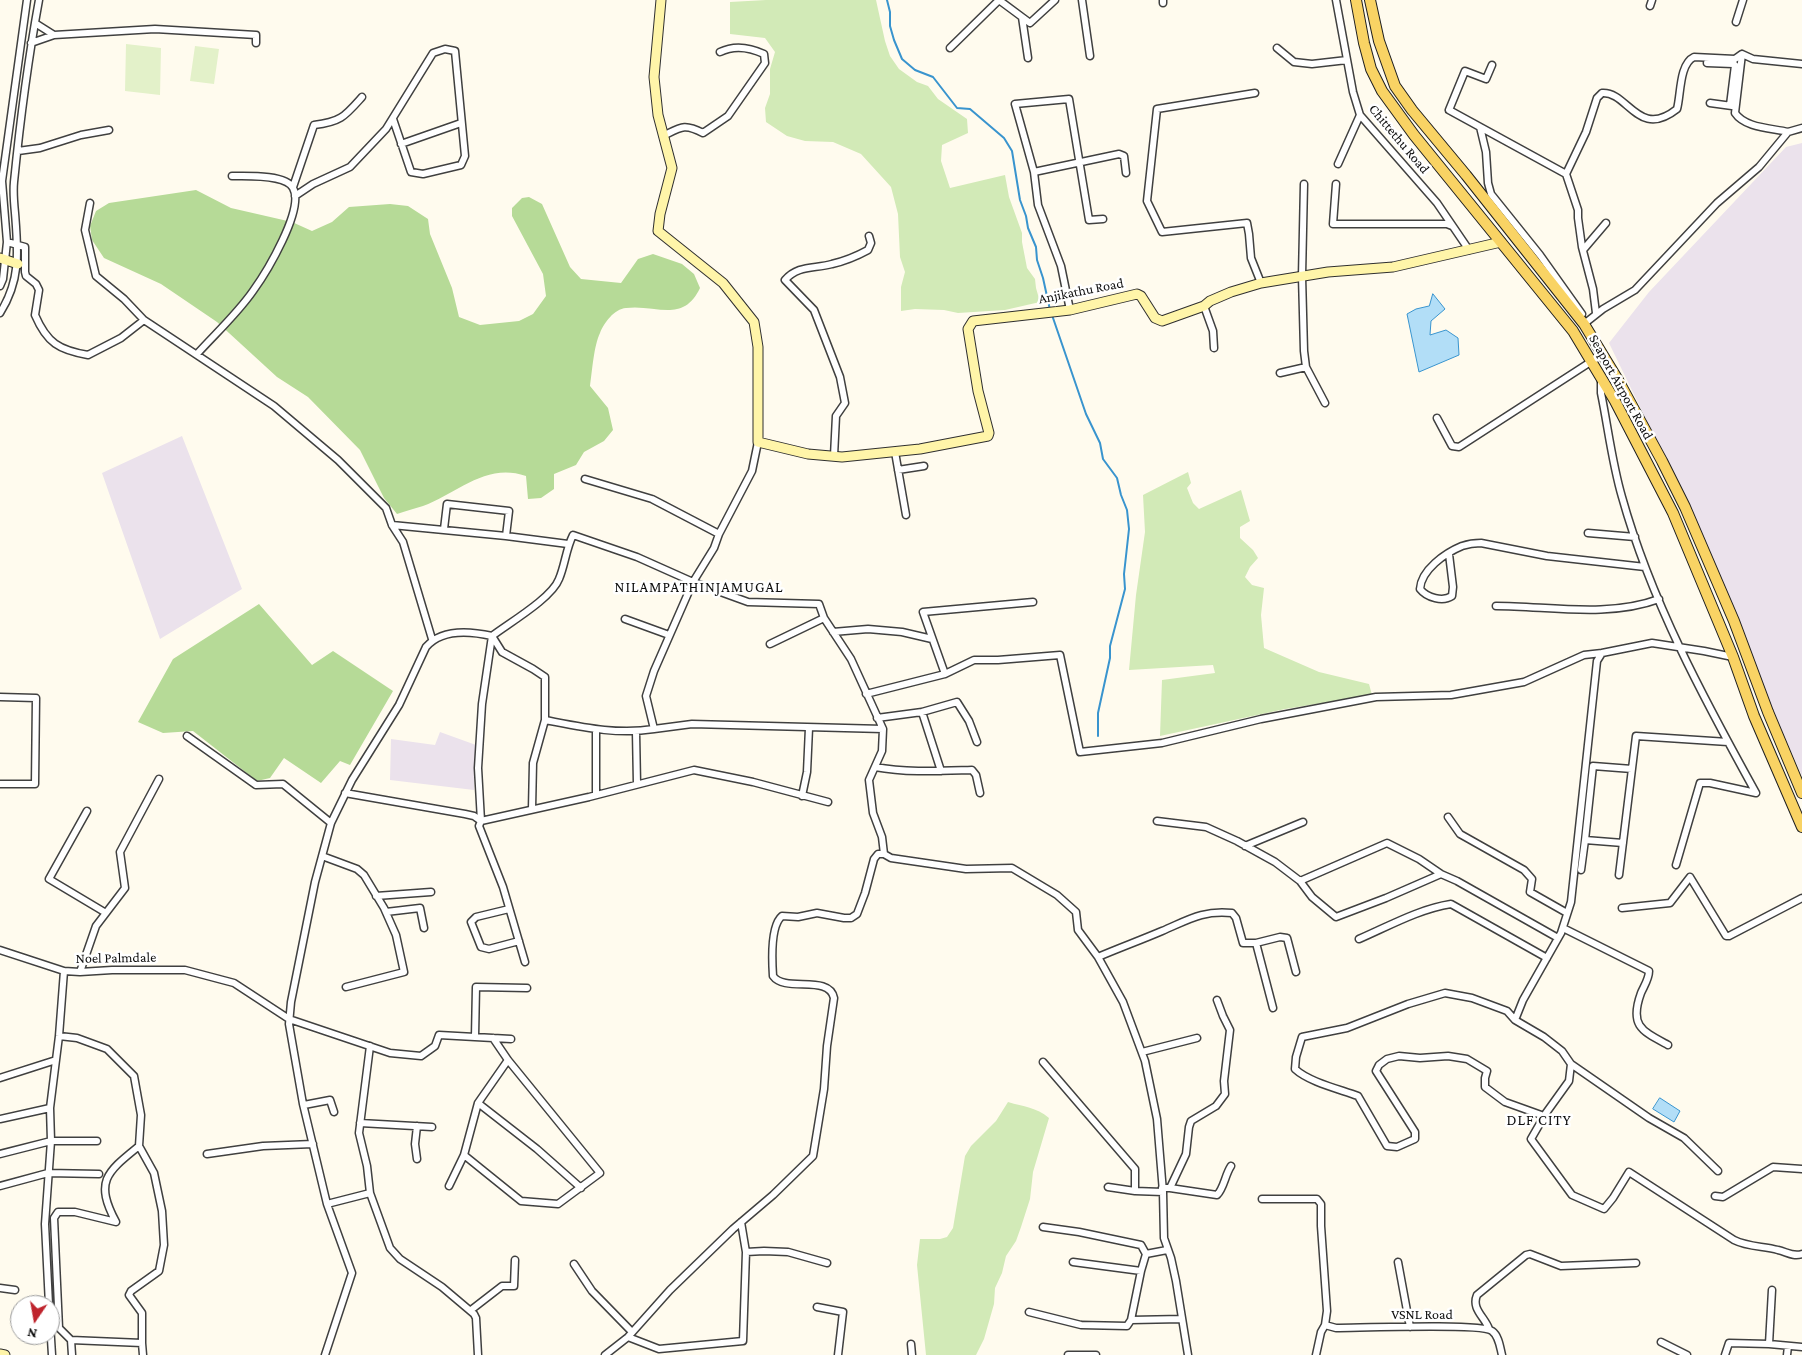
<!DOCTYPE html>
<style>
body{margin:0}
#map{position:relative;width:1802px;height:1355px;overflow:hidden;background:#fffbee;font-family:"Crimson Pro",serif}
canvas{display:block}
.north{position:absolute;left:10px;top:1295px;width:50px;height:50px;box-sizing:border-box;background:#fff;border:1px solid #9e9e9e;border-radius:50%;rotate:192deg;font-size:14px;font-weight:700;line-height:20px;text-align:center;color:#0d0d0d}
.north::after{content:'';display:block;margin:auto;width:18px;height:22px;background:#bf242d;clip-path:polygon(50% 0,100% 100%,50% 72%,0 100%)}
</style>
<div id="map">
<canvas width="1802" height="1355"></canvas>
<div class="north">N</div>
</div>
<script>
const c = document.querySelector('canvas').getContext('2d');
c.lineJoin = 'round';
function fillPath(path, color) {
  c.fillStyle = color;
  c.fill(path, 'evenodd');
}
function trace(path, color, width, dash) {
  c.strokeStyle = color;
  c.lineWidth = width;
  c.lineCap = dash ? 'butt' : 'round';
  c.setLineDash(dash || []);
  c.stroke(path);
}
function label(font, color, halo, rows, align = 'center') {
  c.font = font + ' "Crimson Pro",serif';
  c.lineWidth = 5;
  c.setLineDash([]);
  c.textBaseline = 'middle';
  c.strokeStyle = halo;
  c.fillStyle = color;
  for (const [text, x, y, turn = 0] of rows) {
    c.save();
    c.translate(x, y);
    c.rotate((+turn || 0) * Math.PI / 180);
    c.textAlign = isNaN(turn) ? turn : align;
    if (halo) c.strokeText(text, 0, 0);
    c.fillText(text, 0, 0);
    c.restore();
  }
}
fillPath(new Path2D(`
 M 1802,143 L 1802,776 L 1771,706 L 1743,630 L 1686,502 L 1609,343 L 1649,292 L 1786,147 Z
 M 182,436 L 242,589 L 160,639 L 102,473 Z
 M 440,732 L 476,745 L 474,790 L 390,780 L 391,739 L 435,745 Z`), '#ebe2ec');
fillPath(new Path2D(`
 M 766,0 L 876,0 L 885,41 L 890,56 L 899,69 L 917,82 L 928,86 L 938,99 L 967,119 L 968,133 L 942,145 L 941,161 L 950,188 L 1005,175 L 1009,197 L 1022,233 L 1022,242 L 1027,268 L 1035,279 L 1036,288 L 1040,302 L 1005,310 L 958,313 L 944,310 L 915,309 L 901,311 L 901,287 L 905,272 L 900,257 L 898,214 L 891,187 L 861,154 L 833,142 L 805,141 L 787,136 L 766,122 L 765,108 L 770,94 L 770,69 L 775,52 L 765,38 L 730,34 L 730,2 Z
 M 1188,472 L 1191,483 L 1187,488 L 1193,503 L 1199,509 L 1241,490 L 1250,521 L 1240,527 L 1240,538 L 1253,550 L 1258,558 L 1250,567 L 1245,577 L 1252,585 L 1264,588 L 1261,615 L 1264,648 L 1319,672 L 1369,684 L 1372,695 L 1285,709 L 1160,736 L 1162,680 L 1215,673 L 1213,665 L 1129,670 L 1136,595 L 1145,532 L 1143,495 Z
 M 1008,1102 C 1024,1107 1036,1107 1049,1118 L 1033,1172 L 1030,1199 L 1021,1227 L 1016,1241 L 1006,1256 L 1002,1273 L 995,1288 L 994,1304 L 984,1339 L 976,1355 L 926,1355 L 917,1265 L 920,1239 L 940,1239 L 947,1237 L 953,1228 L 965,1156 L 971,1146 L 996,1121 Z`), '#d2eab7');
fillPath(new Path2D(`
 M 196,190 L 231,208 L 292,222 L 312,231 L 332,222 L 349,207 L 390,204 L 408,206 L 428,219 L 430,234 L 452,288 L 459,317 L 480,325 L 519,321 L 533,314 L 546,296 L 543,274 L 512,216 L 512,208 L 522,198 L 529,197 L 542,204 L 570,267 L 581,279 L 621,283 L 638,259 L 653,254 L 682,264 L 694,274 L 700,288 C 683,324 656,304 626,308 C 614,309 604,323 600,333 C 594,345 592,372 590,386 L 608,408 L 613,430 L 604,441 L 584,452 L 576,465 L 554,474 L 554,489 L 541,498 L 528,499 L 526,476 C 486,462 458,493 423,506 C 414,509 405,511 397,514 L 384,498 L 360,450 L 308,397 L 277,377 L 217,322 L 161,284 L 104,258 L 92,240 L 90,226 L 96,211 L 109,203 Z
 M 259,604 L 312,665 L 333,651 L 393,691 L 350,765 L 340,761 L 321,783 L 284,758 L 270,778 L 257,781 L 193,731 L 163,733 L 138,722 L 173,659 Z`), '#b6da97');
fillPath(new Path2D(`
 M 126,44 L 161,48 L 160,95 L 125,91 Z
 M 195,46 L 219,49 L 214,84 L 190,81 Z`), '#e3f1c9');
const water = new Path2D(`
 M 1433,294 L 1445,309 L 1431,321 L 1430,335 L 1446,330 L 1458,338 L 1459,355 L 1419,372 L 1407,314 L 1416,309 L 1429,306 Z
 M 1660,1098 L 1680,1111 L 1674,1122 L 1653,1109 Z`);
fillPath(water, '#b2def7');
trace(water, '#3994ce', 1);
trace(new Path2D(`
 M 887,0 L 890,12 L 890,26 L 894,40 L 902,59 L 915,70 L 933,77 L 957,108 L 970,109 L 1004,138 L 1012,151 L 1020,200 L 1026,216 L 1028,228 L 1036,247 L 1037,260 L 1043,278 L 1050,310
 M 1052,315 L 1086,414 L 1100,443 L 1103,459 L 1117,478 L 1121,495 L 1127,510 L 1129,529 L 1124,574 L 1125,589 L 1110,646 L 1110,658 L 1098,713 L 1098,736`), '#3994ce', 2);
const street = new Path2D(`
 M 999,0 L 1030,23 L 1055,0
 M 1082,0 L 1090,56
 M 1336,0 L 1353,92 L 1360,115 L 1437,203 L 1469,250
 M 1163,3 L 1163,0
 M 1650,6 L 1652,0
 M 1022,17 L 1028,58
 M 1736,22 L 1743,0
 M 54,35 L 155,29 L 256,35 L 256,43
 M 31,43 L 54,35 L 35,23
 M 950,48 L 999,0
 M 1277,48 L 1294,62 L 1312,64 L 1347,60
 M 1742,54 L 1735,113 C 1745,128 1771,128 1788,132
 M 1707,63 L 1733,64 L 1735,65 L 1730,105
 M 1492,65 L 1486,79 L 1465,71 L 1449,110 L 1566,174
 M 1255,93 L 1157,109 L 1147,201 L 1162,232 L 1247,223 L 1249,234 L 1251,258 L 1261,283
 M 1710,103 L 1732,106
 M 1480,127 L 1486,152 L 1488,183 L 1491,194 L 1540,255 L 1582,314
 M 663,136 C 681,127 684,123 703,133 L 728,116 L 765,63 L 764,54 C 749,47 734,45 720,52
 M 401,144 L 461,123
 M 18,151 L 40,148 L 81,135 L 109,130
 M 1338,164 L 1360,115
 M 1034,172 L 1015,104 L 1069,99 L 1089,220 L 1103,219
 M 1304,184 L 1302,276 L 1304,351 L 1306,367 L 1325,403
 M 1336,184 L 1333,224 L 1447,224 L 1452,226
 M 293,187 L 314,125 C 341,122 345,116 362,97
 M 295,196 L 313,184 L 350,167 L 386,129 L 433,53 L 445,49 L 455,51 L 465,156 L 461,165 L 423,174 L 411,172 L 393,119
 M 90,203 L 85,230 L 96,276 L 124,299 L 144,320
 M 7,242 L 25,247 L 25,272 L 26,276 L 36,284 L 39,290 L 35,315 C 47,343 59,350 88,355 L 121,338 L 144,320 L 274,406 L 338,460 L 386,508 L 392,525 L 403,542 L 432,639
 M 1583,250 L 1606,223
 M 0,286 L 3,279 L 7,242 L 2,181 L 27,0
 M 1204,306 L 1213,331 L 1214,348
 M 1070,310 L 1061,266 L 1038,205 L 1034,172 L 1119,154 L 1124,156 L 1126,173
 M 0,313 C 21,280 18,251 15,213 C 14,203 13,192 14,182 C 20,122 28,60 39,0
 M 1596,313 L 1593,289 L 1582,247 L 1578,218 L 1578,210 L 1566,174 L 1586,132 L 1597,98 L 1602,93 C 1628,91 1638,140 1677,109 C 1681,95 1679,64 1694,57 L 1735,59 L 1742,54 L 1753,59 L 1802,64
 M 1584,324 L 1603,309 L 1635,290 L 1717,203 L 1759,167 L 1788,132 L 1802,128
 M 197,354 C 215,334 237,314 253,291 C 266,273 305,209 293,188 C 286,174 246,176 232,176
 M 1280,373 L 1306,367
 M 1601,381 L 1601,393 C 1608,427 1612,463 1622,497 C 1651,601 1704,699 1756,793 L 1710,783 L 1700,783 L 1676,865
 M 1437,418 L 1452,446 L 1459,447 L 1592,361
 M 758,442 L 752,471 L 719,534 L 714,548 L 693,582 L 654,671 L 646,696 L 654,729 L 692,724 L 883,729
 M 895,452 L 906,515
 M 834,456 L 836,416 L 845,403 L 840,377 L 814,310 L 785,280 C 798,265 814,269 832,264 C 845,261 857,256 868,250 L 871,243 L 869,236
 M 898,470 L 924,466
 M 585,479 L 652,499 L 719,534
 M 392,525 L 506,536 L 568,544
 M 444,529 L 447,504 L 509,511 L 506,536
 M 1588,533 L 1635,537
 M 1449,554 L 1453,587 L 1452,596 C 1443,602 1427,598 1420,589 C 1421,570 1445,553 1462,546 C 1468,544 1475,543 1481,543 L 1547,556 L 1645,567
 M 1496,606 C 1548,606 1608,618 1659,599
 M 625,619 L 669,635
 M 833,632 L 868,629 L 902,632 L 932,639
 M 492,636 L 482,704 L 478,768 L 481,821 L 479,826 L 503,887 L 525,962
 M 492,636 L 502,652 L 533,669 L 545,677 L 545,720 C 582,727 617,735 654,729
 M 770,644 L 824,618
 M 945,674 L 923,612 L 1033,602
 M 866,694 L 945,674 L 974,660 L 998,660 L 1060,655 L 1080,752 L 1162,743 L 1261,719 L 1376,697 L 1451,695 L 1524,682 L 1584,655 L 1602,653
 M 0,697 L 36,698 L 35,784 L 0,784
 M 922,712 L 941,771
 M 877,718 L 922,712 L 957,702 L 969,721 L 977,742
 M 636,732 L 637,784
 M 187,736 L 256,785 L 283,784 L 331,823
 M 875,767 C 907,773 940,771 972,770 L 976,775 L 980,793
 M 345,793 L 465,814 L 474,816 L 481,821 L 589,797 L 694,770 L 753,782 L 828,802
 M 596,795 L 596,730
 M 802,796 L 807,772 L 809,728
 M 532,809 L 533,763 L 545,720
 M 87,811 L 49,879 L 106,913
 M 1448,817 L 1460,834 L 1524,870 L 1532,879 L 1530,892 L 1567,913
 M 1157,821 L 1206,827 L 1237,841 L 1275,862 L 1300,881 L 1312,897 L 1336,917 L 1386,898 L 1441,874 L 1457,881 L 1558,938
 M 1585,840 L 1593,766 L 1632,769
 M 1245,846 L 1303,822
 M 322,856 L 357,869 L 364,875 L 384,908 L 396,935 L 404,972 L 346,987
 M 1581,870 L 1585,840 L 1623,843
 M 1619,875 L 1636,736 L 1728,742
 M 1300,881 L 1387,843 L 1419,859 L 1441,874
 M 376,896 L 431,892
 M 1622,908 L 1670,903 L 1690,877 L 1726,936 L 1729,936 L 1802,898
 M 509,909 L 476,917 L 471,922 L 481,947 L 489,949 L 519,941
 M 386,912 L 420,908 L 424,928
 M 1563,928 L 1649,971 C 1649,979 1644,986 1641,993 C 1629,1026 1642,1031 1668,1045
 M 1359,939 C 1389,926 1419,909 1451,904 L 1547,958
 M 1256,943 L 1273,1008
 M 0,950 L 64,971 L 80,972 L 112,970 L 185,970 L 234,983 L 289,1019 L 390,1053 L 421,1056 L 435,1046 L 439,1035 L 511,1039
 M 1098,957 C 1119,948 1141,940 1162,931 C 1188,920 1202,910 1232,913 L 1236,918 L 1243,943 L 1256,943 L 1280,937 L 1287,938 L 1296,972
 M 80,972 L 96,926 L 125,888 L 120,852 L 159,779
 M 1515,1020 L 1523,1000 L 1561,933 L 1571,902 L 1597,661 L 1602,653 L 1652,643 L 1704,651 L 1733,657
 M 59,1036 L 77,1038 L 107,1049 L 134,1076 L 141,1115 L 139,1146 L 154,1173 L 162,1211 L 164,1245 L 159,1271 L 131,1291 L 129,1295 L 142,1313 L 142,1343 L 71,1340
 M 475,1037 L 476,987 L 527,988
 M 493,1038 L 508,1060 L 600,1173 L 558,1204 L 521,1201 L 464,1155 L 478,1103 L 508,1060
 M 370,1046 L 359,1133 L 367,1166 L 370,1193 L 390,1248 L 400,1259 L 442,1287 L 474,1314 L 476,1318 L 478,1355
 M 1142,1052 L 1197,1038
 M 1043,1062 L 1135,1169 L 1135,1191
 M 1571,1064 L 1569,1081 L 1546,1113 L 1531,1139 L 1572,1195 L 1604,1209 L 1613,1198 L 1629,1172 L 1734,1240 C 1748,1247 1763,1246 1778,1250 C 1787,1252 1793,1257 1802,1254
 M 0,1078 L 56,1060
 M 478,1103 L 537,1149 L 581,1188
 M 304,1105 L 330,1100 L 334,1112
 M 1544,1116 L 1505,1102 L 1485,1087 L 1485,1078 L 1487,1071 L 1467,1059 L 1448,1056 L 1420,1058 L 1399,1056 L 1387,1059 L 1379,1065 L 1376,1071 L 1415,1132 L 1415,1139 L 1397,1147 L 1387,1146 L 1358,1096 C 1339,1089 1309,1082 1295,1069 L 1296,1057 L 1302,1037 L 1347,1028 L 1408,1004 L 1445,993 L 1472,998 L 1507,1011 L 1515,1020 L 1544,1037 L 1562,1051 L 1571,1064 L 1649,1118 L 1684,1138 L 1718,1171
 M 0,1119 L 50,1108
 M 360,1123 L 432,1127
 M 417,1126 L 415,1144 L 417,1159
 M 0,1154 L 51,1141 L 97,1141
 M 207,1154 L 263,1146 L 313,1144
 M 0,1186 L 48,1173 L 99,1174
 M 449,1186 L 464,1155
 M 1108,1187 L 1135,1191 L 1163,1192
 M 1162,1188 L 1170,1188 L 1186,1154 L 1189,1127 L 1191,1121 L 1216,1106 L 1225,1094 L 1224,1081 L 1230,1030 L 1223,1016 L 1217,1000
 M 1170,1188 L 1217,1195 C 1224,1188 1225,1175 1231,1166
 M 1715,1196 L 1723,1197 L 1773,1167 L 1802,1169
 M 1262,1199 L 1317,1199 L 1321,1204 L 1321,1226 L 1327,1311 L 1325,1325 L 1321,1332 L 1316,1355
 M 327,1204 L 370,1193
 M 1043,1227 L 1079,1232 L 1141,1245 L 1146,1254
 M 746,1252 L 764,1251 L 788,1252 L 827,1263
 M 1073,1262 L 1141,1271 L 1146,1254 L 1167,1250
 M 1398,1262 L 1410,1327
 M 574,1264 L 592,1291 L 632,1332
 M 0,1288 L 15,1290
 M 49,1305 L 45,1224 L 51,1141 L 50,1108 L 59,1036 L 64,971
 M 817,1307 L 843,1312 L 838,1355
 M 471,1310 L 502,1286 L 514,1286 L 515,1260
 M 1029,1312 L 1081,1325 L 1127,1326 L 1131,1320 L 1182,1319
 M 1131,1320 L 1141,1271
 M 50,1323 L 52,1355
 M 1325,1325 L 1336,1328 C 1358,1328 1482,1323 1492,1331 C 1499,1336 1500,1347 1502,1355
 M 1489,1329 C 1485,1317 1471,1309 1477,1295 L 1526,1255 L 1530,1254 L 1561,1266 L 1636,1263
 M 628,1337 L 659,1349 L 743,1341 L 746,1252 L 741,1222
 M 1661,1342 L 1687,1355
 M 142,1343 L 143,1355
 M 911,1344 L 912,1355
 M 1769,1344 L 1772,1290
 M 72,1355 L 71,1340 L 59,1328 L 54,1218 L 58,1212 L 75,1212 L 116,1222 C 94,1181 107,1172 139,1146
 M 325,1355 L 352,1273 L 327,1204 L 303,1104 L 289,1024 L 291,1002 L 315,882 L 331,823 L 352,780 L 399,705 L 426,647 C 442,628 470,631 492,636 C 509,623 552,598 559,579 C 565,565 566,549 573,535 L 637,557 L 693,582 L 748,602 L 819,604 L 824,618 L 851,659 L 883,729 L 882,751 L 869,780 L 873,813 L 882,837 L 884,854 L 891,858 L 966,869 L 1012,868 L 1057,895 L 1076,912 L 1078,930 L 1098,957 L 1123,1002 L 1145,1061 L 1157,1119 L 1163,1192 L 1164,1238 L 1171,1258 L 1176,1281 L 1188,1355
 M 605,1355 L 628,1337 L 670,1290 L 733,1229 L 773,1195 L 813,1156 L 824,1089 L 827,1046 L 834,998 C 829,974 785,993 773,976 C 772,961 770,926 782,916 L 798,917 L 817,913 L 844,918 L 851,918 L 857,914 L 865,893 L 874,859 L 878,854 L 884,854
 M 1068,1355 L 1096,1355
 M 1725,1355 L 1729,1343 L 1769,1344 L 1802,1347
 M 1787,1355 L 1788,1346`);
const secondary = new Path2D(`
 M 661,0 L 654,77 L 658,115 L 672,168 L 660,214 L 658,231 L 723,283 L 754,322 L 758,347 L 758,442 L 808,454 L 842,457 L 920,449 L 988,436 L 989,433 L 978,391 L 968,329 L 973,321 L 1070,310 L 1137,294 L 1141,296 L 1155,318 L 1162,321 L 1204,306 L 1210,301 L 1231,292 L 1261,283 L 1328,272 L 1393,267 L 1501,242
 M 0,258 L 18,264
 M 0,1354 L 5,1355`);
const primary = new Path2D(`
 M 1356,0 L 1364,43 L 1371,69 L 1382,91 L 1414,135 L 1573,331 L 1615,401 L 1673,513 L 1733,657 L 1754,716 L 1802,827
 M 1370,0 L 1379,41 L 1395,86 L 1412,110 L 1466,175 L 1584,324 L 1618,380 L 1662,461 L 1685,507 L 1734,621 L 1768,712 L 1802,793`);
trace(street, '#404040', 9);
trace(secondary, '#2f2f2f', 11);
trace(primary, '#1e1e1e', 12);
trace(street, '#fff', 6);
trace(secondary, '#fff5a9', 9);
trace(primary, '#f9d364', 10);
label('14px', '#0d0d0d', '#fff', [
 ["Chittethu Road",1399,139,50],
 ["Anjikathu Road",1081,291,-11],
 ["Seaport Airport Road",1621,387,61],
 ["Noel Palmdale",116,958,-1],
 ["VSNL Road",1422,1315]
]);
c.letterSpacing = '1px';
label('15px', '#0d0d0d', '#fff', [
 ["NILAMPATHINJAMUGAL",699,587],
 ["DLF CITY",1539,1120]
]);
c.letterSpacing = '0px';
</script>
